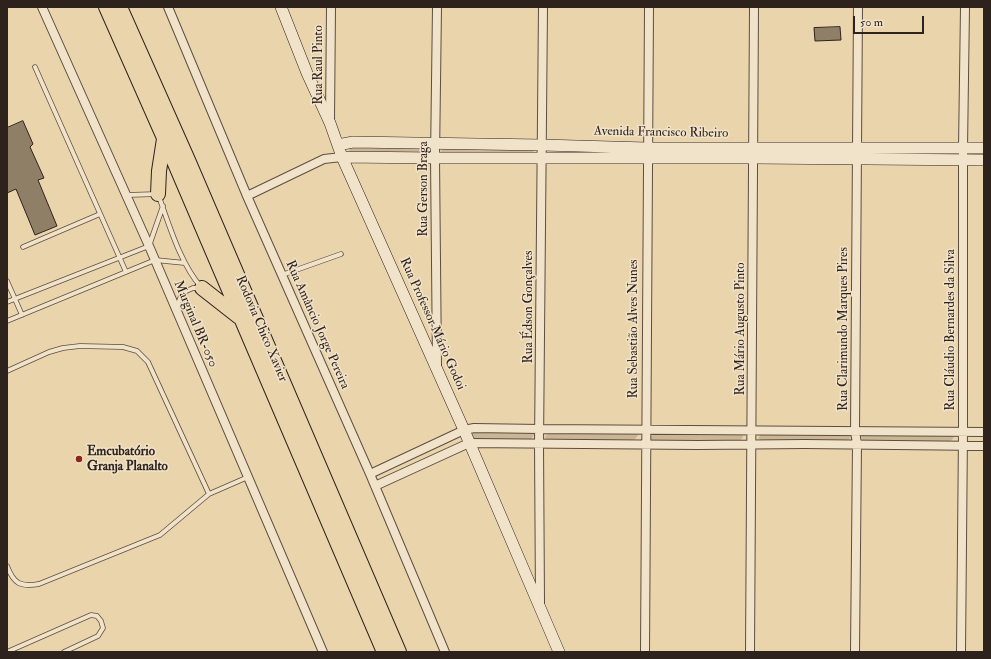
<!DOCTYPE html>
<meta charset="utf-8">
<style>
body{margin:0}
#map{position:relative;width:991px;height:659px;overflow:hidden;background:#ead4ac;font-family:"IM FELL Double Pica",serif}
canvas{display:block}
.frame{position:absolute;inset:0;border:8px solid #2e221c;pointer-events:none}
.scale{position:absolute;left:853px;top:16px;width:71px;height:18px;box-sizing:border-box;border:2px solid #2e221c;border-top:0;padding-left:5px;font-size:12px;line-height:14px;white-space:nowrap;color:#2e221c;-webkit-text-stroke:3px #f1e3c9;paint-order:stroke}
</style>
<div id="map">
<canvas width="991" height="659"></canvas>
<div class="frame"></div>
<div class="scale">50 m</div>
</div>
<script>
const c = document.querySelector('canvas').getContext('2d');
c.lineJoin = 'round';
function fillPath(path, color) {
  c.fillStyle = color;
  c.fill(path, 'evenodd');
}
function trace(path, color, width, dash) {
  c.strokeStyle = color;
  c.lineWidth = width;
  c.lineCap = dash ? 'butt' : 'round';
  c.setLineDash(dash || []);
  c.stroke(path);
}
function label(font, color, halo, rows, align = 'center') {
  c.font = font + ' "IM FELL Double Pica",serif';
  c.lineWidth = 3;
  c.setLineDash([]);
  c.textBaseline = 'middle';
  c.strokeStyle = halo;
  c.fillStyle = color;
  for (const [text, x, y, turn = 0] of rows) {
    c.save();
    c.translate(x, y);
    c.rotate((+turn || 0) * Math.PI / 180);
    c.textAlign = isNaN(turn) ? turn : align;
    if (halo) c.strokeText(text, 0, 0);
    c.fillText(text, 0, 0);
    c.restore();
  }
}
fillPath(new Path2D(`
 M 350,147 L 431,147 L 432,150 L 431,153 L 350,153 L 349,150 Z
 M 442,149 L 534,150 L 533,153 L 442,154 L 441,152 Z
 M 474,431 L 533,432 L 534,435 L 531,439 L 474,439 L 471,435 Z
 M 548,433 L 636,433 L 638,436 L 634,440 L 548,441 L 545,437 Z
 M 654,433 L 742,434 L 743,437 L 740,441 L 654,441 L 650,438 Z
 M 762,433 L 850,434 L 851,437 L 848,441 L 762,441 L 758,438 Z
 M 953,434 L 954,437 L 951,441 L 865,442 L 861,438 L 862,435 Z`), '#cab694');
const building = new Path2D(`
 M 840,27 L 841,40 L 815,41 L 814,28 Z
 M 23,121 L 33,144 L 30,147 L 44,178 L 38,180 L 57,226 L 35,235 L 16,189 L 7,193 L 7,128 Z`);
fillPath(building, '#907f67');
trace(building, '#2e221c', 1);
const lane = new Path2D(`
 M 35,67 L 126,272
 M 127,195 L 158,194 C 169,224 180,263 201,287
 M 23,247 L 100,214
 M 282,275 L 341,254
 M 7,281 L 22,315
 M 7,302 L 149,246 L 163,206
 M 177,307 L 182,293 L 193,288 L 199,288
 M 7,321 L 155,260 L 185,263
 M 7,371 L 49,352 L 63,348 L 80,346 L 123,347 L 137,351 L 148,362 L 209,494 L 248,477
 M 7,566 C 14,584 20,587 39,584 L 160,535 L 209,494
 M 7,652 L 91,615 L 97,616 L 101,621 L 103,628 L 98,636 L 64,652`);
const street = new Path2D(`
 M 42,7 L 149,246 L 323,652
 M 168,7 L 247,196 L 370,474 L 445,652
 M 437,7 L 435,158 L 437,366
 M 330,120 L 331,7
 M 247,196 L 324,159 L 342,157
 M 370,474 L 464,430 L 474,428 L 540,429 L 984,432
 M 375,486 L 469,443 L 698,445 L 805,444 L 984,446
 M 540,603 L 539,444 L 543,7
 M 645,652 L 649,7
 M 750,652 L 754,7
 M 855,652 L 857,444 L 855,431 L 858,7
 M 961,652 L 963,432 L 963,148 L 965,7`);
const secondary = new Path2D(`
 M 281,7 L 307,73 L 330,123 L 342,157 L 464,430 L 559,652
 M 338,145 L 353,142 L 542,145 L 647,148 L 984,148
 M 342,157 L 435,158 L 753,158 L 984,160`);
const highway = new Path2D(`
 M 106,7 L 164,138 L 384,652
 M 120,7 L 188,160 L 399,652
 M 158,194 L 159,171 L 164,139
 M 202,288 L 239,317`);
trace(lane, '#5d4e40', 5.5);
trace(street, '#5d4e40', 10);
trace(secondary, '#2e221c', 12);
trace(highway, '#2e221c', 16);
trace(lane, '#f1e3c9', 4);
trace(street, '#f1e3c9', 8);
trace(secondary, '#f1e3c9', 11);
trace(highway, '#ead4ac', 14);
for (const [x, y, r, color] of [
 [79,459,4,"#8f2418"]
]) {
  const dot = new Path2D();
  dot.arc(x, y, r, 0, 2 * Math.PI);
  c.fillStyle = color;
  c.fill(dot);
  trace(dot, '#f1e3c9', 1.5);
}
label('13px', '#2e221c', '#f1e3c9', [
 ["Rua Raul Pinto",319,65,-90],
 ["Avenida Francisco Ribeiro",661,133,1],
 ["Rua Gerson Braga",424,189,-90],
 ["Rua Édson Gonçalves",529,307,-90],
 ["Marginal BR-050",195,324,67],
 ["Rua Professor Mário Godoi",432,324,66],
 ["Rua Amâncio Jorge Pereira",317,325,66],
 ["Rodovia Chico Xavier",261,329,67],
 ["Rua Sebastião Alves Nunes",634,329,-90],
 ["Rua Mário Augusto Pinto",741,329,-90],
 ["Rua Clarimundo Marques Pires",844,329,-90],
 ["Rua Cláudio Bernardes da Silva",951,330,-90]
]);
label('bold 13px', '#2e221c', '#f1e3c9', [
 ["Emcubatório",87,452],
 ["Granja Planalto",87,467]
], 'left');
</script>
